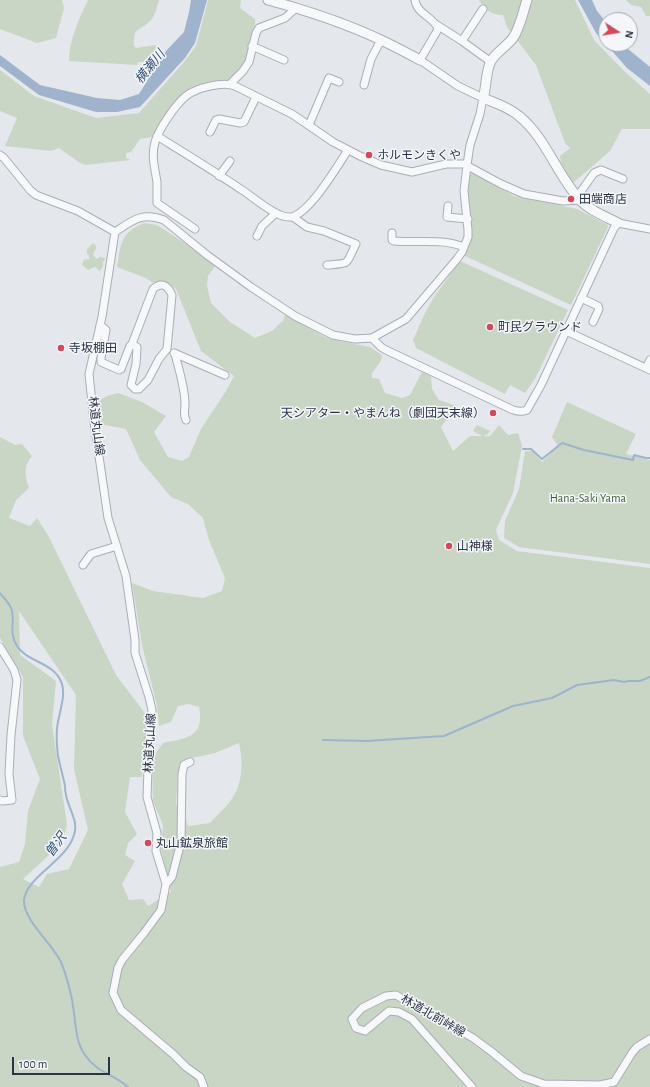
<!DOCTYPE html>
<meta charset="utf-8">
<style>
body{margin:0}
#map{position:relative;width:650px;height:1087px;overflow:hidden;background:#e4e7ec;font-family:"Alegreya Sans",sans-serif}
canvas{display:block}
.north{position:absolute;left:598px;top:12px;width:40px;height:40px;box-sizing:border-box;background:#f4f6f9;border:1px solid #a4a8b1;border-radius:50%;rotate:102deg;font-size:11px;font-weight:700;line-height:16px;text-align:center;color:#2b3445}
.north::after{content:'';display:block;margin:auto;width:14px;height:18px;background:#d1495b;clip-path:polygon(50% 0,100% 100%,50% 72%,0 100%)}
.scale{position:absolute;left:12px;top:1057px;width:98px;height:18px;box-sizing:border-box;border:2px solid #2b3445;border-top:0;padding-left:5px;font-size:12px;line-height:14px;white-space:nowrap;color:#2b3445;-webkit-text-stroke:3px #f4f6f9;paint-order:stroke}
</style>
<div id="map">
<canvas width="650" height="1087"></canvas>
<div class="north">N</div>
<div class="scale">100 m</div>
</div>
<script>
const c = document.querySelector('canvas').getContext('2d');
c.lineJoin = 'round';
function fillPath(path, color) {
  c.fillStyle = color;
  c.fill(path, 'evenodd');
}
function trace(path, color, width, dash) {
  c.strokeStyle = color;
  c.lineWidth = width;
  c.lineCap = dash ? 'butt' : 'round';
  c.setLineDash(dash || []);
  c.stroke(path);
}
function label(font, color, halo, rows, align = 'center') {
  c.font = font + ' "Alegreya Sans","Noto Sans JP",sans-serif';
  c.lineWidth = 3;
  c.setLineDash([]);
  c.textBaseline = 'middle';
  c.strokeStyle = halo;
  c.fillStyle = color;
  for (const [text, x, y, turn = 0] of rows) {
    c.save();
    c.translate(x, y);
    c.rotate((+turn || 0) * Math.PI / 180);
    c.textAlign = isNaN(turn) ? turn : align;
    if (halo) c.strokeText(text, 0, 0);
    c.fillText(text, 0, 0);
    c.restore();
  }
}
fillPath(new Path2D(`
 M 0,0 L 62,0 L 64,8 L 56,38 L 37,43 L 0,29 Z
 M 88,0 L 159,0 C 157,6 155,17 150,21 C 139,32 133,26 134,46 L 136,48 L 156,45 L 155,52 L 143,62 L 138,62 L 137,65 L 69,61 C 69,40 79,19 88,0 Z
 M 208,0 L 241,0 L 240,8 L 255,19 C 256,40 245,77 222,83 C 213,85 197,85 189,89 C 174,98 162,123 152,137 L 140,139 L 131,152 L 126,153 L 126,158 L 129,159 L 130,160 L 86,165 L 80,163 L 59,148 L 51,151 L 5,146 L 17,118 L 0,111 L 0,70 L 34,96 L 96,118 L 139,113 L 184,62 L 196,46 Z
 M 479,0 L 575,0 L 594,40 L 624,71 L 650,94 L 650,129 L 622,129 L 610,151 L 573,183 L 561,163 L 560,156 L 570,148 L 565,143 L 536,65 L 507,27 L 503,15 C 492,15 484,10 479,0 Z
 M 626,0 L 650,0 L 650,16 L 646,16 L 641,7 L 631,5 Z
 M 474,173 L 514,196 L 577,209 L 608,225 L 608,227 L 571,305 L 463,255 L 467,247 L 466,195 L 468,175 Z
 M 144,223 L 157,225 L 194,249 L 216,265 L 208,276 L 207,286 L 211,303 L 230,322 L 255,338 L 272,331 L 281,322 L 283,322 L 285,314 L 325,337 L 339,341 L 370,347 L 382,355 L 381,361 L 372,373 L 372,378 L 379,379 L 385,393 L 402,398 L 410,395 L 422,372 L 431,376 L 432,389 L 439,400 L 457,406 L 441,427 L 453,451 L 470,436 L 482,436 L 473,431 L 477,425 L 490,431 L 487,435 L 485,434 L 485,436 L 490,436 L 499,425 L 508,435 L 518,433 L 522,446 L 513,493 L 496,530 L 499,540 L 517,551 L 650,568 L 650,1087 L 0,1087 L 0,867 L 19,862 L 25,844 L 28,811 L 40,779 L 23,736 L 23,677 L 0,638 L 0,437 L 15,445 L 22,444 L 32,456 C 23,466 25,477 29,488 L 16,500 L 9,518 L 30,526 L 37,518 L 49,537 L 116,675 L 147,716 L 142,777 L 130,777 L 125,812 L 137,834 L 128,843 L 125,855 L 135,861 L 122,884 L 129,900 L 143,899 L 148,906 L 171,892 L 161,849 L 163,825 L 153,801 L 152,758 L 163,743 C 187,738 205,737 199,707 L 189,704 L 178,706 L 171,722 L 159,726 L 157,706 L 142,645 L 132,583 L 153,591 L 203,598 L 222,591 L 225,578 L 209,540 L 203,518 L 188,504 L 171,497 L 140,460 L 126,429 L 100,424 L 98,401 L 107,396 L 118,393 L 142,402 L 166,416 L 154,432 L 168,457 L 182,461 L 189,457 L 201,429 L 226,391 L 234,376 L 201,351 L 176,289 L 164,281 L 153,283 L 146,278 L 117,267 C 121,244 120,233 144,223 ZM 19,611 L 76,695 L 74,769 L 88,830 L 69,869 L 47,874 L 39,887 L 23,879 L 62,843 L 67,825 L 52,724 L 56,681 L 20,655 ZM 239,743 C 243,760 243,782 233,797 C 227,807 217,815 210,823 L 188,826 L 185,816 L 176,804 L 178,771 L 182,762 L 192,758 L 215,753 Z
 M 93,243 L 96,246 L 96,248 L 93,255 L 97,259 L 100,257 L 105,258 L 105,259 L 103,262 L 103,266 L 101,270 L 100,271 L 95,267 L 88,270 L 82,265 L 84,260 L 89,259 L 89,255 L 87,254 L 87,249 Z
 M 460,261 L 568,310 L 536,377 L 525,393 L 510,385 L 505,394 L 416,348 L 413,340 L 425,313 L 434,297 Z
 M 567,402 L 636,434 L 626,454 L 650,460 L 650,564 L 519,547 L 504,538 L 505,521 L 519,489 L 525,451 L 533,451 L 542,462 L 558,446 L 552,437 Z`), '#c9d6c5');
fillPath(new Path2D(`
 M 191,0 L 207,0 L 195,43 L 185,58 L 140,107 L 117,112 L 96,112 L 39,95 L 0,66 L 0,55 L 40,85 L 97,98 L 120,100 L 139,94 L 166,51 L 184,32 L 189,12 Z
 M 578,0 L 592,0 L 597,11 L 606,22 L 606,44 L 596,33 Z
 M 606,44 L 622,44 L 650,67 L 650,86 L 627,68 Z`), '#9fb4cc');
trace(new Path2D(`
 M 523,449 L 531,449 L 542,459 L 562,443 L 584,450 L 633,460 L 634,455 L 646,458 L 650,458
 M 0,593 C 3,597 9,603 11,608 C 16,621 8,632 17,646 C 28,663 55,662 62,684 C 66,698 58,715 57,729 C 56,738 57,747 58,756 C 60,766 63,776 65,786 C 65,789 65,792 66,795 C 68,808 79,821 74,835 C 66,862 25,877 24,901 C 23,919 53,945 61,962 C 65,971 72,996 73,1006 C 76,1023 75,1041 85,1055 C 97,1073 114,1074 128,1087
 M 323,740 L 367,741 L 444,736 L 513,706 L 552,698 L 577,685 L 614,680 L 624,682 L 628,681 L 640,681 L 650,677`), '#9fb4cc', 2);
const minor = new Path2D(`
 M 437,25 L 462,41 L 491,62
 M 462,41 L 483,9
 M 252,46 L 284,60
 M 230,84 L 243,71 L 249,62 L 256,33 L 259,28 L 285,18 L 296,8
 M 364,85 L 371,59 L 381,40
 M 309,125 L 329,78 L 339,82
 M 210,132 L 216,120 L 219,119 L 240,123 L 244,122 L 256,97
 M 157,136 C 186,154 214,171 242,190 C 253,197 271,213 283,216 C 285,217 290,217 292,217 C 311,211 337,167 348,150
 M 0,155 L 4,158 L 30,190 L 36,195 L 78,211 L 115,232
 M 219,176 L 230,161
 M 577,197 L 594,173 L 601,170 L 623,179
 M 448,206 L 447,217 L 468,219
 M 293,217 L 307,227 L 324,231 L 356,244 C 345,265 352,263 327,265
 M 195,229 L 157,203 C 157,196 157,189 157,182 C 155,169 151,156 155,142 C 159,129 175,105 186,96 C 196,88 223,81 235,86 L 292,114 L 333,142 L 360,156 L 381,165 L 412,172 L 446,164 L 464,164 L 501,184 L 524,194 L 563,201 L 580,200
 M 115,232 L 102,317 L 89,374 L 94,422 L 108,518 L 126,576 L 135,640 L 135,653 L 149,697 L 152,710 L 149,740 L 147,797 L 157,833 L 156,851 L 166,884 L 161,910 L 144,933 L 122,960 L 118,968 L 113,993 L 121,1010 L 173,1054 L 186,1067 L 200,1077 L 204,1087
 M 115,232 C 133,220 142,212 164,220 L 207,255 L 251,287 L 295,316 L 333,335 L 355,339 L 372,338 L 406,319 L 457,259 L 462,252 L 468,237 L 468,230 L 464,191 L 467,165 L 470,145 L 480,114 L 483,98 L 458,86 L 420,60 L 437,31 L 438,28 C 432,16 417,14 415,0
 M 392,233 L 392,240 L 394,241 C 417,243 443,238 464,247
 M 257,236 L 262,226 L 276,213
 M 581,298 L 598,306 L 599,309 L 593,322
 M 100,325 L 106,330 L 101,358 L 101,362 L 119,370 L 121,369 L 130,346 L 132,344 L 137,347 L 136,364 L 131,385 L 135,389 L 139,389 L 148,380 L 159,359 L 167,349 L 172,295 C 168,286 162,281 153,289 L 132,344
 M 566,331 L 650,370
 M 372,338 L 381,347 L 386,350 L 513,410 C 519,412 522,412 527,410 L 541,385 L 614,228 L 618,223 L 650,229
 M 174,353 L 225,375
 M 175,354 C 179,370 185,388 185,404 C 185,410 183,414 186,420
 M 646,368 L 650,360
 M 83,565 L 91,554 L 117,546
 M 0,647 L 14,670 L 17,680 L 11,735 L 9,774 L 12,800 L 2,801 L 0,800
 M 166,884 L 172,877 L 181,842 L 182,774 L 184,765 L 190,762
 M 472,1087 L 412,1019 L 399,1012 L 389,1011 L 365,1031 L 356,1028 L 352,1019 L 362,1008 L 386,996 L 396,995 L 436,1019 L 454,1027 L 473,1038 L 492,1052 L 521,1076 L 544,1084 L 600,1085 L 614,1082 L 632,1053 L 637,1047 L 650,1039`);
const tertiary = new Path2D(`
 M 268,0 C 305,10 347,24 381,40 C 394,46 407,53 420,60
 M 527,0 C 523,12 520,28 513,38 C 506,47 496,52 491,61 C 485,73 487,86 483,98 C 495,103 509,107 519,116 C 546,138 556,173 579,199 C 589,210 604,216 618,223`);
trace(minor, '#a9aeb7', 9);
trace(tertiary, '#a9aeb7', 11);
trace(minor, '#f7f8fa', 7);
trace(tertiary, '#f7f8fa', 9);
for (const [x, y, r, color] of [
 [369,155,4,"#d1495b"],
 [571,199,4,"#d1495b"],
 [490,327,4,"#d1495b"],
 [61,348,4,"#d1495b"],
 [493,413,4,"#d1495b"],
 [449,546,4,"#d1495b"],
 [148,843,4,"#d1495b"]
]) {
  const dot = new Path2D();
  dot.arc(x, y, r, 0, 2 * Math.PI);
  c.fillStyle = color;
  c.fill(dot);
  trace(dot, '#f4f6f9', 1.5);
}
label('12px', '#2b3445', '#f4f6f9', [
 ["ホルモンきくや",377,155],
 ["田端商店",579,199],
 ["町民グラウンド",498,327],
 ["寺坂棚田",69,348],
 ["天シアター・やまんね（劇団天末線）",485,413,"right"],
 ["山神様",457,546],
 ["丸山鉱泉旅館",156,843]
], 'left');
label('12px', '#2b3445', '#f4f6f9', [
 ["林道丸山線",96,426,83],
 ["林道丸山線",150,743,-87],
 ["林道北前峠線",433,1016,30]
]);
label('12px', '#3f6138', '#f4f6f9', [
 ["Hana-Saki Yama",588,498]
]);
label('italic 13px', '#34527a', '#f4f6f9', [
 ["横瀬川",150,67,-51],
 ["曽沢",56,845,-54]
]);
</script>
